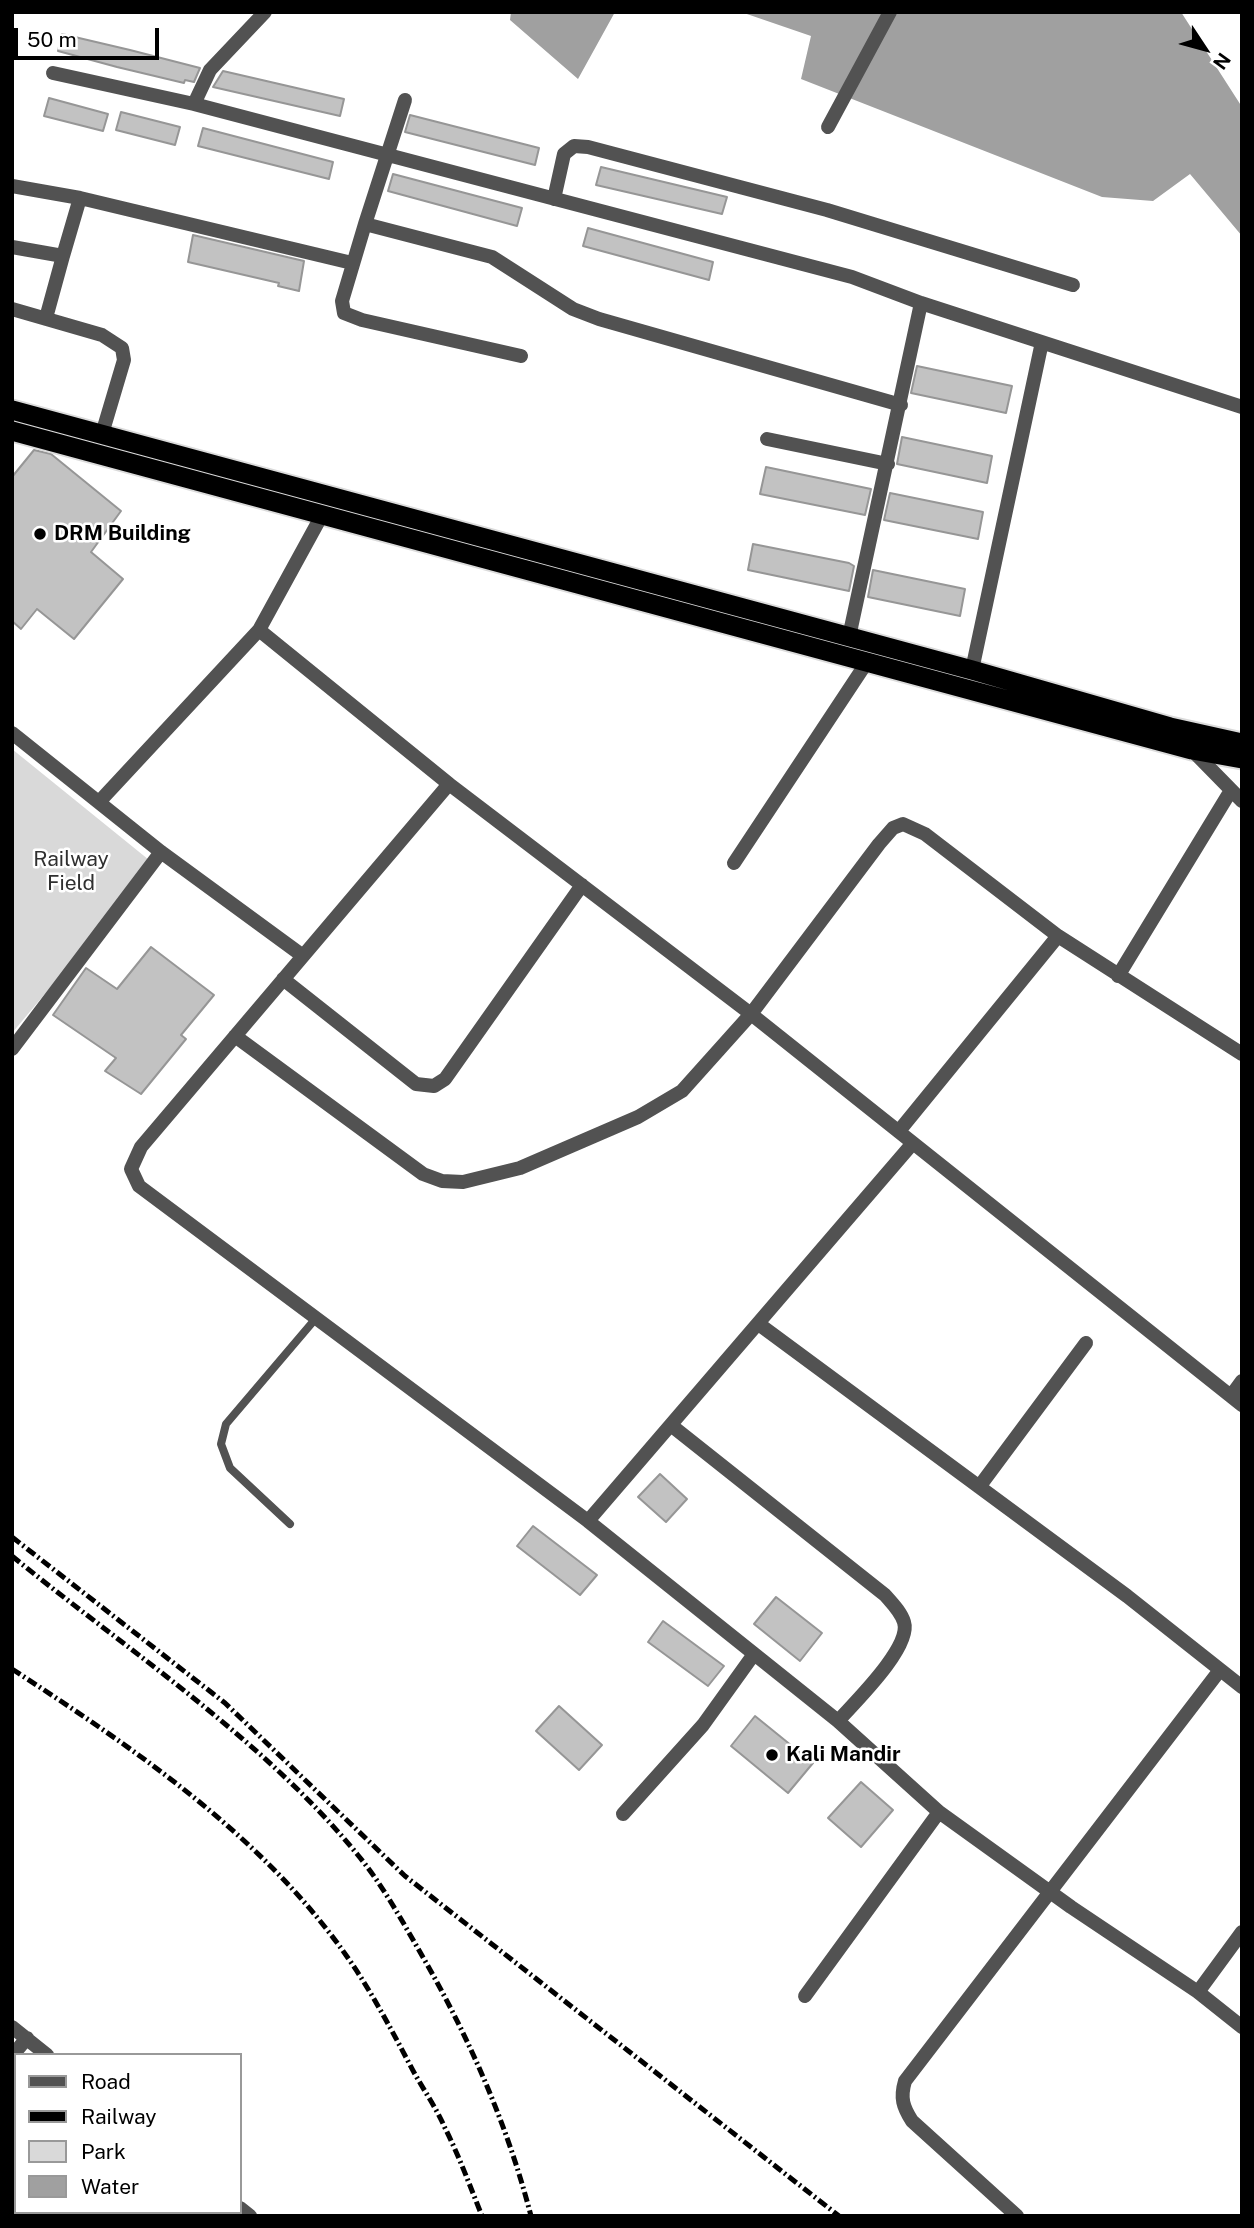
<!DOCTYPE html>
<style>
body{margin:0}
#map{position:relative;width:1254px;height:2228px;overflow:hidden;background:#fff;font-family:"Public Sans",sans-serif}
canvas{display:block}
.frame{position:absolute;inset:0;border:14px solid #000;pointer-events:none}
.legend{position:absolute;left:14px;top:2053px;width:228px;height:161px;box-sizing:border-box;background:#fff;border:2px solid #999;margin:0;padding:9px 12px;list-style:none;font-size:21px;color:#000}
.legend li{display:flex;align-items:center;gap:14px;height:35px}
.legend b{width:35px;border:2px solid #999}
.north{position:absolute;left:1170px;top:14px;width:70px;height:70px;-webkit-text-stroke:5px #fff;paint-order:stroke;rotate:126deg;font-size:19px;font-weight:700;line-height:28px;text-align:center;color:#000}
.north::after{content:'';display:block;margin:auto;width:24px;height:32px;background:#000;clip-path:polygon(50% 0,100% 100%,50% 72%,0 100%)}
.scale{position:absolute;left:14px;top:28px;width:145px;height:32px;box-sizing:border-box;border:4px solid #000;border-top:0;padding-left:9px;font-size:21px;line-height:24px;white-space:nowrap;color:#000;-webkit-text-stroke:5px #fff;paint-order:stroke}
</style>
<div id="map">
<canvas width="1254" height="2228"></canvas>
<div class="frame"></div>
<ul class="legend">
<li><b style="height:9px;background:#525252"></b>Road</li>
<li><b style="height:9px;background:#000"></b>Railway</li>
<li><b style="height:19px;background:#d9d9d9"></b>Park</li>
<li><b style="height:19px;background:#a0a0a0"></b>Water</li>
</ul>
<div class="north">N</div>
<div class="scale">50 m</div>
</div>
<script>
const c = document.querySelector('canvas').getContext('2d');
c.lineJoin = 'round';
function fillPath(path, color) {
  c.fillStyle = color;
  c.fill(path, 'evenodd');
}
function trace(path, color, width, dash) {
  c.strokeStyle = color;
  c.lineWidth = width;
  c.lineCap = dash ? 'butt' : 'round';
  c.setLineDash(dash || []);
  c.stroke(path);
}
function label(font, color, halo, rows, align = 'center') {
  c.font = font + ' "Public Sans",sans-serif';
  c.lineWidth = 5;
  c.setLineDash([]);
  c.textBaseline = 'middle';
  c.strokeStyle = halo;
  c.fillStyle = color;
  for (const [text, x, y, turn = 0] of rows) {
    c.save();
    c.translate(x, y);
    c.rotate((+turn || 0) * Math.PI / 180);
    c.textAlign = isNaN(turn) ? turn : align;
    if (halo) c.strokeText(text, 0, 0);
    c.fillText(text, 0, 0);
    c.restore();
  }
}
fillPath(new Path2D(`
 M 12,749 L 154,864 L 12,1033 Z`), '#d9d9d9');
fillPath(new Path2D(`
 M 511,12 L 615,12 L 578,79 L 510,20 Z
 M 741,12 L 1181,12 L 1242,107 L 1242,236 L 1190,174 L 1153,201 L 1102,197 L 801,79 L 811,36 Z`), '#a0a0a0');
const building = new Path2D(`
 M 62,34 L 130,50 L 200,68 L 194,82 L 185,80 L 184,83 L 117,67 L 58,51 Z
 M 223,71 L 344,99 L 340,116 L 213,87 Z
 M 49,98 L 108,114 L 103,131 L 44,116 Z
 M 121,112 L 180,127 L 175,145 L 116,130 Z
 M 410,115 L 539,148 L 535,165 L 405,132 Z
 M 203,128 L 333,162 L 329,179 L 198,146 Z
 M 601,167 L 727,197 L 722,214 L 596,185 Z
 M 393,174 L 522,208 L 517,226 L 388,191 Z
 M 588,228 L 713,262 L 709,280 L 583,246 Z
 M 193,235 L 304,261 L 299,291 L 278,286 L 279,283 L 188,262 Z
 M 917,366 L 1012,386 L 1006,413 L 911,393 Z
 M 902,437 L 992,456 L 987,483 L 897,464 Z
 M 34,450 L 51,454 L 121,511 L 91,552 L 123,579 L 74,639 L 37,609 L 21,629 L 12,621 L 12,477 Z
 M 766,467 L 871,489 L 865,515 L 760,494 Z
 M 890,493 L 983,512 L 978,539 L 884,520 Z
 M 753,544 L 849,563 L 854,566 L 849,591 L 748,570 Z
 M 873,570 L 965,589 L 960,616 L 868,597 Z
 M 151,947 L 214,995 L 181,1035 L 186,1039 L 141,1094 L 105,1071 L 116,1058 L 53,1015 L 86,968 L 117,989 Z
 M 660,1474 L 687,1499 L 666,1522 L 638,1497 Z
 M 533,1526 L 597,1575 L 580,1595 L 517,1546 Z
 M 776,1597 L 822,1633 L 800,1661 L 754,1624 Z
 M 663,1621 L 724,1666 L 708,1686 L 648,1642 Z
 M 559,1706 L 602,1745 L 579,1770 L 536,1731 Z
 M 755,1716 L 813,1763 L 788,1793 L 731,1746 Z
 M 861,1782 L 893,1810 L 861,1847 L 828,1818 Z`);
fillPath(building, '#c2c2c2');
trace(building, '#969696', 2);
const trunk = new Path2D(`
 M 12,410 L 972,670 L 1170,727 L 1242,743
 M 12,431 L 1192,750 L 1242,759`);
trace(trunk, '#dbdbdb', 23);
trace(new Path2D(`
 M 290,1524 L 230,1468 L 221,1444 L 226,1424 L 317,1317`), '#525252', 8);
trace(new Path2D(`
 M 53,73 L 194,104 L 852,277 L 921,303 L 1242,407
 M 194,104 L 210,70 L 265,12
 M 828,127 L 890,12
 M 12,186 L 80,198 L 352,263
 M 554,199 L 564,154 L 574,146 L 588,147 L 827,210 L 1073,285
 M 365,224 L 405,100
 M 12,247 L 63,256 L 46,318
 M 63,256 L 80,198
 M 12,309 L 102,335 L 122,348 L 124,360 L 102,434
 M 521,356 L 362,320 L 344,313 L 342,301 L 365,224 L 492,257 L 573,309 L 599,319 L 901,405
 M 767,439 L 888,464
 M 322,515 L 259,630 L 449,784 L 141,1147 L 131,1169 L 139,1186 L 588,1521 L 838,1721 L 939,1812 L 1071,1907 L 1198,1992 L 1242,1932
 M 849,637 L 921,303
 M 972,670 L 1042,342
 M 12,733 L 161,852 L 303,956
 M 1192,750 L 1242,801
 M 449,784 L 751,1014 L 1242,1405
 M 99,802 L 259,630
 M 734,863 L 867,662
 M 1118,976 L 1230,792
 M 283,979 L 416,1084 L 434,1086 L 445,1079 L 582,885
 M 235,1036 L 423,1174 L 442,1181 L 463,1182 L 520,1168 L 638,1117 L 682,1091 L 751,1014 L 879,844 L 893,828 L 903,824 L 925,834 L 1058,936 L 1242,1054
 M 12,1049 L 161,852
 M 899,1131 L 1058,936
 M 760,1325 L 1127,1596 L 1242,1687
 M 1231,1396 L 1242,1381
 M 672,1426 L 885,1595 C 892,1603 901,1612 904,1622 C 912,1647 854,1703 838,1721
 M 979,1487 L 1086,1343
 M 588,1521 L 913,1143
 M 623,1814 L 703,1725 L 754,1654
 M 1198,1992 L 1242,2027
 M 805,1996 L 939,1812
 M 12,2027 L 47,2055
 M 12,2056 L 27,2038
 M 240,2208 L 250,2216
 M 1017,2216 L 912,2121 C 903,2107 900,2098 905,2081 L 1220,1670`), '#525252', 14);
trace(trunk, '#000', 19);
trace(new Path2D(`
 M 12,1537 L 225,1703 L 405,1876 L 839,2216
 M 12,1556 C 127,1650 263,1739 357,1854 C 382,1884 401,1919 420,1952 C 468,2035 507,2123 531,2216
 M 12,1669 C 135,1749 263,1836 348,1958 C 371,1991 390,2027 409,2063 C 420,2085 435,2105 445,2128 C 459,2156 470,2186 482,2216`), '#000', 5, [10, 3.5, 2, 3.5]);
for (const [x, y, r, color] of [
 [40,534,7,"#000"],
 [772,1755,7,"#000"]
]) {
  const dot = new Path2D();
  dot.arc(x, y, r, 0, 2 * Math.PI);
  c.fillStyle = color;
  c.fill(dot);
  trace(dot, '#fff', 2.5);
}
label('bold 21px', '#000', '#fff', [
 ["DRM Building",54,534],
 ["Kali Mandir",786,1755]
], 'left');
label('21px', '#303030', '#fff', [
 ["Railway",71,860],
 ["Field",71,884]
]);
</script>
